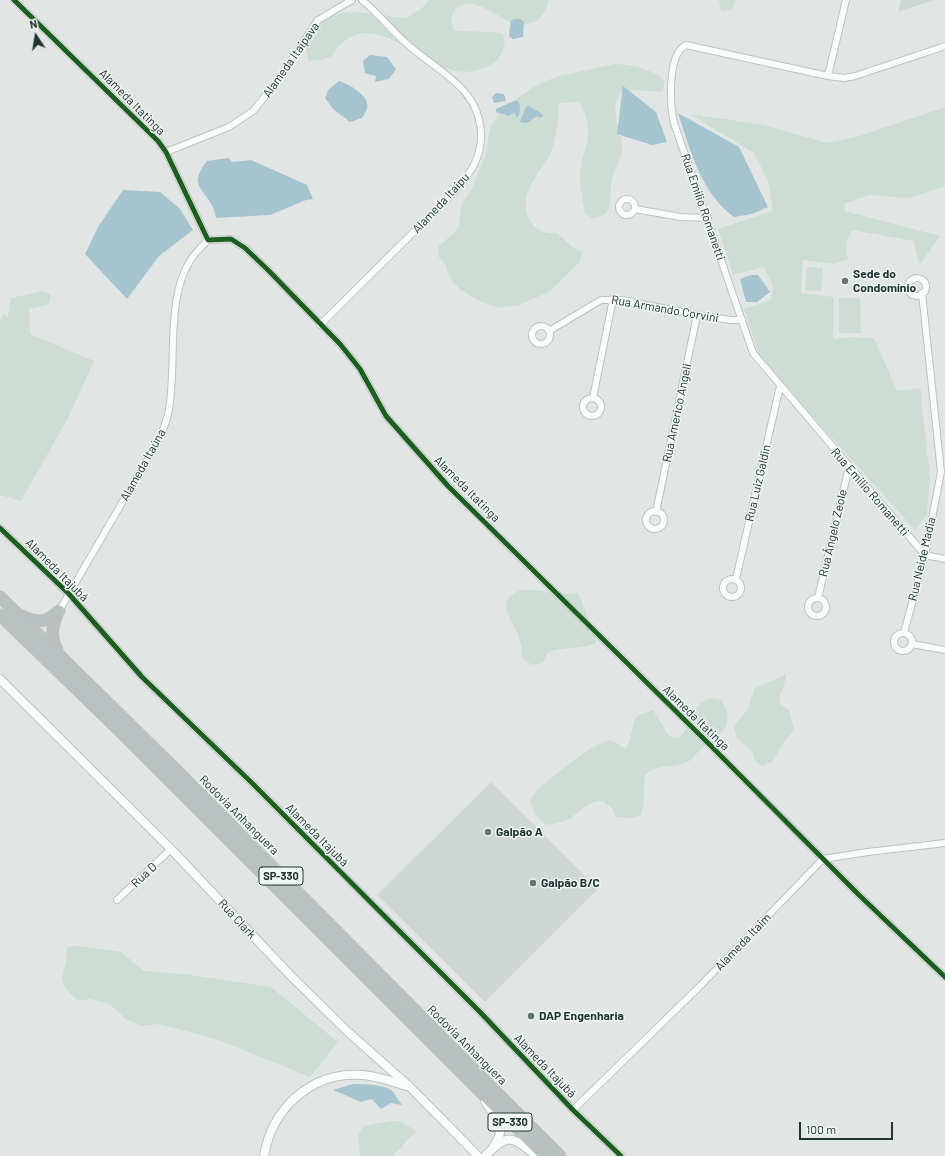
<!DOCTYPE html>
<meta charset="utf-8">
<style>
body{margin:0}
#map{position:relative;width:945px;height:1156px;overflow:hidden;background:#e1e6e4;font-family:Barlow,sans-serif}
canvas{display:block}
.north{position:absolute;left:16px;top:16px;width:40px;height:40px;-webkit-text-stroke:3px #eef5f3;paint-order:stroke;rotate:348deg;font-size:11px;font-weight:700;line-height:16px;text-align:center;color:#223533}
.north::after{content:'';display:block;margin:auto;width:14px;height:18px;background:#223533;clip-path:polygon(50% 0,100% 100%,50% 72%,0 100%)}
.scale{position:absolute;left:799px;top:1122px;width:94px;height:18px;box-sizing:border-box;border:2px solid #223533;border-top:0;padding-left:5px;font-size:12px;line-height:14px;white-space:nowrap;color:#223533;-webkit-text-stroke:3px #eef5f3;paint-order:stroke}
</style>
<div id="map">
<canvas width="945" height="1156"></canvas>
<div class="north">N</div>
<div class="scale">100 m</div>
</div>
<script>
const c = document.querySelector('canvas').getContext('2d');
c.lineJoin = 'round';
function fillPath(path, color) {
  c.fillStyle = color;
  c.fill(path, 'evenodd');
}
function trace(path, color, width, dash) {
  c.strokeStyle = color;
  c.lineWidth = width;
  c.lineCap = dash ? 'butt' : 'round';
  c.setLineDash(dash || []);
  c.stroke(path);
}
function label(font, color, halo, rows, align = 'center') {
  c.font = font + ' Barlow,sans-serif';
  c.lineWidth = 3;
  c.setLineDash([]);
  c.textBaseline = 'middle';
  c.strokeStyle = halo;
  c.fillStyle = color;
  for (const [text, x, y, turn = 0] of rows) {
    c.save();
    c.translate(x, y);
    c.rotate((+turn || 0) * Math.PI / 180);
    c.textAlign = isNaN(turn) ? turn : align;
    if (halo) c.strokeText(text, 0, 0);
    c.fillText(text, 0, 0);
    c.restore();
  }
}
fillPath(new Path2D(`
 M 901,0 L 934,0 L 898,12 Z
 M 491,782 L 598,889 L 485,1002 L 377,895 Z`), '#cfd7d4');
fillPath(new Path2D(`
 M 429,0 L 549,0 C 543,21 535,24 514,26 C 507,19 498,16 490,11 C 478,5 469,0 456,8 C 450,15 451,23 454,31 L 494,32 L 503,34 L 505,45 C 499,59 496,64 481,69 C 439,84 408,35 367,33 C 356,33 345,39 338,47 C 336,49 335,53 333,55 C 327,60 317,60 309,61 C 305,50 306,42 313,32 C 335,0 375,16 407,18 L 423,7 Z
 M 719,0 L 736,0 L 731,10 L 721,11 Z
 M 614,64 C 628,64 657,70 665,81 L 663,91 C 652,93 629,87 621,93 C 607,106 623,134 622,150 C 621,161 614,169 612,179 C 610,188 612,201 608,210 C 604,216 599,217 593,219 L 585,213 C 582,198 578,180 581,164 C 582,158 585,152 586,147 C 591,131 587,115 579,102 L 559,103 C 558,119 557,139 550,154 C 544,166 528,185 526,198 C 525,200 526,204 526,207 C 528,225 538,234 557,233 L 572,247 L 582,251 L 580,262 L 549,292 L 519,305 L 498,308 L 479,301 L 461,290 L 449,277 L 446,266 L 438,256 L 438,246 L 453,234 L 459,227 L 461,205 L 472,189 L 485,156 L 491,125 L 504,108 L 532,88 L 541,83 L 559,76 Z
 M 945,107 L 945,186 L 913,197 L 904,198 L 869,195 L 844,204 L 845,211 L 940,236 L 919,266 L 914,241 L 852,230 L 846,243 L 848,259 L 834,264 L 803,260 L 801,293 L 834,297 L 833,339 L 852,337 L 874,338 L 897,391 L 920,388 L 930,478 L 927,514 L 915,530 L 760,358 L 744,309 L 771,300 L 773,286 L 764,267 L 733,275 L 718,229 L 772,211 L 772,204 L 768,181 L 754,153 L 690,114 L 764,125 L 827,143 L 859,136 Z
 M 807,267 L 823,268 L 821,291 L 805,290 Z
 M 43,291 L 51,295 L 49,304 L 29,309 L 30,334 L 94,361 L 69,416 L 21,501 L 0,495 L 0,321 L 3,314 L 8,317 L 11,298 Z
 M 839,298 L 860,298 L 861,333 L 839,333 Z
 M 521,590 C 540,589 558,595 578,593 L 594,632 L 596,643 C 580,650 563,646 547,653 L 543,663 L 532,665 L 523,659 C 522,652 521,644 519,637 C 513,619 492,602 521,590 Z
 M 786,674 L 784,686 L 780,694 L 780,704 L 789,710 L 794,730 L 782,745 L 772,762 L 762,766 L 755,760 L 751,750 L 743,744 L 736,736 L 734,726 L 748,709 L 754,689 Z
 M 711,698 L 721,700 C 738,727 719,733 701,749 C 695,754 694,760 685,763 C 669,769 659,763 645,775 C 642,792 647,801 640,816 L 629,818 L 615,817 L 612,808 L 603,801 C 586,801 582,811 569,819 C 562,822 554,824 547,825 C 536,818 533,812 530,800 L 536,791 C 548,780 593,743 607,741 C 615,740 619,745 626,749 C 632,738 631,727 637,716 L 653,710 L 669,736 L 679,738 C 684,732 688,727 691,720 C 698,706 694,705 711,698 Z
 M 79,946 L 121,952 L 144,971 L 184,974 L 271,987 L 338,1042 L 310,1077 L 216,1039 L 159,1024 L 142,1026 L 127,1020 L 109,1004 L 99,1001 L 89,999 L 78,1001 C 52,979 67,974 67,947 Z
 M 390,1121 L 399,1121 L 416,1131 L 393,1156 L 360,1156 L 358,1135 L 364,1126 Z`), '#ccded4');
fillPath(new Path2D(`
 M 514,19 L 520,19 L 524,22 L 523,37 L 513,39 L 509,36 L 511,21 Z
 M 370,55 L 387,57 L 396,69 L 389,79 L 375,82 L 376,76 L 365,73 L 363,61 Z
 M 339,81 C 349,84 371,96 367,109 C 366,112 364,115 362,118 L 350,122 L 333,109 L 325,98 L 328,90 Z
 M 623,86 L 656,112 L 667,142 L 652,145 L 617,134 Z
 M 496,93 L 504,94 L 506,101 L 494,103 L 492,97 Z
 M 514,101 L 518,101 C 521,107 521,112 517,118 L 514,112 L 509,116 L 496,112 L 496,109 Z
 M 527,105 L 541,113 L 543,116 L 540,118 L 537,116 L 527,123 L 520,122 Z
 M 678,113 L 739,147 L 768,207 L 752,214 L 734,217 C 701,193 690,150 678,113 Z
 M 229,158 L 232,162 L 251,160 L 307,185 L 313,199 L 306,200 L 270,215 L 216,218 C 215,214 214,209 212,205 C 200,186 190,183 207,161 Z
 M 123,190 L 160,192 L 180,209 L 193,230 L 159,256 L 127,299 L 85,254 L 98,227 Z
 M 751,275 L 758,275 L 770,292 L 757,302 L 746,302 L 740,279 Z
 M 353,1084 C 363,1084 386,1084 393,1092 C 396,1096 399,1101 402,1105 L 391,1103 L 381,1109 L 372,1099 L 361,1102 L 333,1090 Z`), '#a6c4cf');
const street = new Path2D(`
 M 14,0 L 158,141 L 166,152 L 208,240 L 231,239 L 245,248 L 269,271 L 340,344 L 360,369 L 386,416 L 448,486 L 708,743 L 859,895 L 945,977
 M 945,46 L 855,76 L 844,78 L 828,76 L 686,45 C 667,54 670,105 674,123 L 753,353 L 925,555 L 945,559
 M 828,76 L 846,0
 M 166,152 L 229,127 L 253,111 L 277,82 L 318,20 L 352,0
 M619 207a8 8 0 1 1 16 0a8 8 0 1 1-16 0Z
 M 635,209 L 681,217 L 708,218
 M908 287a9 9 0 1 1 18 0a9 9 0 1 1-18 0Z
 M 320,325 L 456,190 C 471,173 482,156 481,133 C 479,88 439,72 408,45 C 392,31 379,14 362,0
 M532 335a9 9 0 1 1 18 0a9 9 0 1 1-18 0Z
 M 549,331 L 601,300 L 622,300 L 697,315 L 731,320 L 742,320
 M 593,398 L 613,299
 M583 407a9 9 0 1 1 18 0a9 9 0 1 1-18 0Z
 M646 520a9 9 0 1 1 18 0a9 9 0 1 1-18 0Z
 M 656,512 L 697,315
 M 0,528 L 69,594 L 142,677 L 252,783 L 480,1012 L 573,1110 L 621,1156
 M723 588a9 9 0 1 1 18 0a9 9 0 1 1-18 0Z
 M 736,579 L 780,386
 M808 607a9 9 0 1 1 18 0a9 9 0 1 1-18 0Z
 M 818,598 L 849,467
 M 59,611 C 85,566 111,522 137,477 C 149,456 165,434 169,409 C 177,365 165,296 192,258 C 196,252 202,246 208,240
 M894 642a9 9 0 1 1 18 0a9 9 0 1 1-18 0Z
 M 904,633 L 925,555 L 941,472 L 922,293
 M 912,644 L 945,650
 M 117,900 L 171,849
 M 573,1110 L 699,987 L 823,859 L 868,852 L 945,843`);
const secondary = new Path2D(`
 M 0,679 L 171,849 L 290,975 L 348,1032 L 410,1087 L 478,1156
 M 485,1101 L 501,1127 L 499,1137 L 493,1148
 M 264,1156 C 272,1108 312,1071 362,1075 C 378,1076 393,1082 407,1086
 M 485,1156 C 510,1131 511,1137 537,1156`);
const highway = new Path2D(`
 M 0,597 L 178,772 L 560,1156
 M 0,615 L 120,731 L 545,1156
 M 22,616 C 37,624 47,622 59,611
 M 57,650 C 50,636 52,626 58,612`);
trace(street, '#bec3c1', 8);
trace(secondary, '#bdc3c1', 10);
trace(highway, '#bcc2c1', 13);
trace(street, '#fafbfb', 6);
trace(secondary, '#fafbfb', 8);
trace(highway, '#bac0bf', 11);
trace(new Path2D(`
 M 14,0 L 158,141 L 166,152 L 208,240 L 231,239 L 245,248 L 269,271 L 340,344 L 360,369 L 386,416 L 448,486 L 708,743 L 859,895 L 945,977
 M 0,528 L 69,594 L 142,677 L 252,783 L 480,1012 L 573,1110 L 621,1156`), '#1b5e20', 5);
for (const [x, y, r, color] of [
 [845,281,4,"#657371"],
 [488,832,4,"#657371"],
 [533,883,4,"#657371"],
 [531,1016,4,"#657371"]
]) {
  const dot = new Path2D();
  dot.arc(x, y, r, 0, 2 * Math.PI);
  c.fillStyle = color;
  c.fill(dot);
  trace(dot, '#eef5f3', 1.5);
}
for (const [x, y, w] of [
 [281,876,44],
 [510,1122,44]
]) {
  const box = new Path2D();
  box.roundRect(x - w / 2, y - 9, w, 18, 3);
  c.fillStyle = '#eef5f3';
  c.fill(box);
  trace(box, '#223533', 1);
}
label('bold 11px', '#223533', null, [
 ["SP-330",281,876],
 ["SP-330",510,1122]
]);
label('12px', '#223533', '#eef5f3', [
 ["Alameda Itaipava",291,60,-55],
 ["Alameda Itatinga",132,102,45],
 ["Alameda Itaipu",441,203,-47],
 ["Rua Emilio Romanetti",703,207,71],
 ["Rua Armando Corvini",665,309,10],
 ["Rua Americo Angeli",677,413,-78],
 ["Alameda Itaúna",143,465,-61],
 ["Rua Luiz Galdin",758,483,-77],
 ["Alameda Itatinga",467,489,45],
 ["Rua Emilio Romanetti",870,492,49],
 ["Rua Ângelo Zeole",833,533,-77],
 ["Rua Neide Madia",922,559,-77],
 ["Alameda Itajubá",57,570,45],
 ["Alameda Itatinga",696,718,44],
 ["Rodovia Anhanguera",239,815,45],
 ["Alameda Itajubá",317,835,45],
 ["Rua D",144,875,-44],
 ["Rua Clark",237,919,47],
 ["Alameda Itaim",743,942,-46],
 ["Rodovia Anhanguera",467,1045,45],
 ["Alameda Itajubá",545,1066,46]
]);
label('bold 12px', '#223533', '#eef5f3', [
 ["Sede do",853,274],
 ["Condomínio",853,288],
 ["Galpão A",496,832],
 ["Galpão B/C",541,883],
 ["DAP Engenharia",539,1016]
], 'left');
</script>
